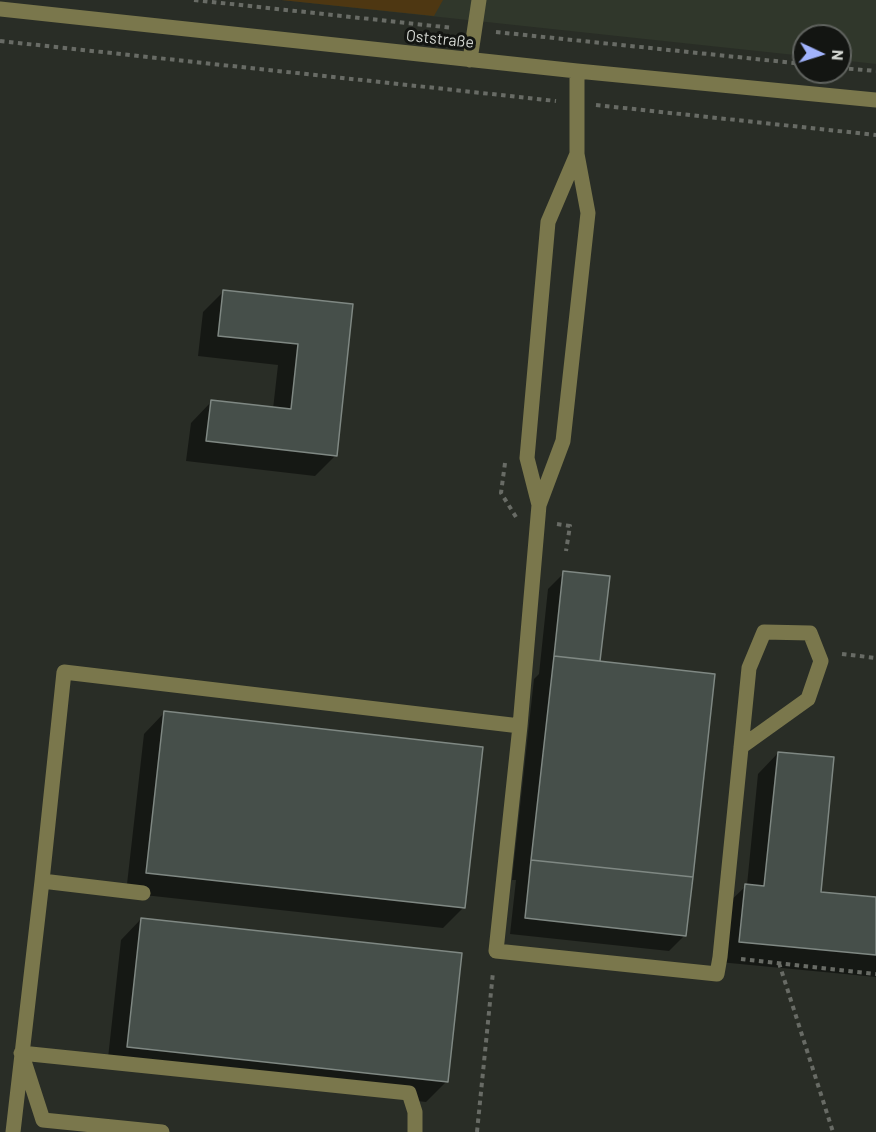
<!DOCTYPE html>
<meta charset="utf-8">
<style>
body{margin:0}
#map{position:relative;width:876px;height:1132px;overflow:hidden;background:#292d26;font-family:Barlow,sans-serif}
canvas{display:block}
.north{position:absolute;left:792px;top:24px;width:60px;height:60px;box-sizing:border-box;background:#131512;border:2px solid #60635f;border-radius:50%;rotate:94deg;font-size:16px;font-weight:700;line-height:24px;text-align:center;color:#d4d7d2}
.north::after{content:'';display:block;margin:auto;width:21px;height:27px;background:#a1b3fd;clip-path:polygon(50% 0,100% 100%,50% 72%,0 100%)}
</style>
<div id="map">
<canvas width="876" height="1132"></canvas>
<div class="north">N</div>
</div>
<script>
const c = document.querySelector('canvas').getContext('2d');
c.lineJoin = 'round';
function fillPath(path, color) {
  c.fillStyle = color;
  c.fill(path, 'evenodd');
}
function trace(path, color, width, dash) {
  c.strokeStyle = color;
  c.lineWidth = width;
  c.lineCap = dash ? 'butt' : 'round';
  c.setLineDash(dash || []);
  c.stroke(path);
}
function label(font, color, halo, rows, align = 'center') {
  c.font = font + ' Barlow,sans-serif';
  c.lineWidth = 6;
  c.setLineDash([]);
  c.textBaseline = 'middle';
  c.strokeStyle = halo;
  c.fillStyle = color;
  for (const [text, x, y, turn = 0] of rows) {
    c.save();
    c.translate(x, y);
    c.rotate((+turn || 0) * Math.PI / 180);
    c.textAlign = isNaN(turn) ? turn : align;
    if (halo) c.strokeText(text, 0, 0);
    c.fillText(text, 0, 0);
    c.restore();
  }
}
fillPath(new Path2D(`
 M 281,0 L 876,0 L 876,64 L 840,60 L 840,36 L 804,36 L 804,56 Z`), '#30372b');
fillPath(new Path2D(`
 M 281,0 L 443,0 L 434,16 Z`), '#4e3712');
fillPath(new Path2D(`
 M 223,292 L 352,306 L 336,455 L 315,476 L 186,461 L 191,423 L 211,402 L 273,409 L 278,365 L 198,356 L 203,312 Z
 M 564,573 L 599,661 L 597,663 L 685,935 L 669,951 L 510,934 L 516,880 L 512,880 L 534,679 L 539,674 L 548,589 Z
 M 164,713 L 464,907 L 443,928 L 126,893 L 144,734 Z
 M 778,753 L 819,893 L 876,898 L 876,977 L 719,962 L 725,906 L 747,885 L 758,774 Z
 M 141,919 L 446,1082 L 426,1102 L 107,1067 L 121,940 Z`), '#0007');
const building = new Path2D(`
 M 223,290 L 353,304 L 337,456 L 206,441 L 211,400 L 291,409 L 298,344 L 218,336 Z
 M 563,571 L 610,576 L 600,661 L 554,656 Z
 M 554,656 L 715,674 L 693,877 L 531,860 Z
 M 164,711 L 483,747 L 465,908 L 146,873 Z
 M 778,752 L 834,757 L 821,892 L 876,897 L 876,955 L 739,942 L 745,884 L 764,886 Z
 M 531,860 L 693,877 L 686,936 L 525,918 Z
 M 141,918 L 462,953 L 448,1082 L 127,1047 Z`);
fillPath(building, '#464f4a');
trace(building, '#7f8883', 1.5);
trace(new Path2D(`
 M 194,0 L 453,28
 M 496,32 L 804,64
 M 0,41 L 556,101
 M 840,68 L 876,71
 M 596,105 L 876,135
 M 505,463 L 501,493 L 516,517
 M 557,524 L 570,526 L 566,551
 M 842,654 L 876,658
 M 741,959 L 876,974
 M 779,963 L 833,1132
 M 477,1132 L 493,972`), '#686b65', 4, [4.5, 4.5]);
trace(new Path2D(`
 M 0,9 L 577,71 L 876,100
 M 470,60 L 479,0
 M 577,71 L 577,154 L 588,213 L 563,441 L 539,505 L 520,726 L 496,951 L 717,974 L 720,957 L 749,668 L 764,632 L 810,633 L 821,661 L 808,699 L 741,747
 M 539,505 L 527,458 L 548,222 L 577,154
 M 42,881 L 143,893
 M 21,1053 L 409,1093 L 415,1112 L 415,1132
 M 23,1058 L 43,1120 L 162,1132
 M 13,1132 L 42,881 L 64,672 L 520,726`), '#7a774c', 15);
label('16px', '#d4d7d2', '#131512', [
 ["Oststraße",440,39,6]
]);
</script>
